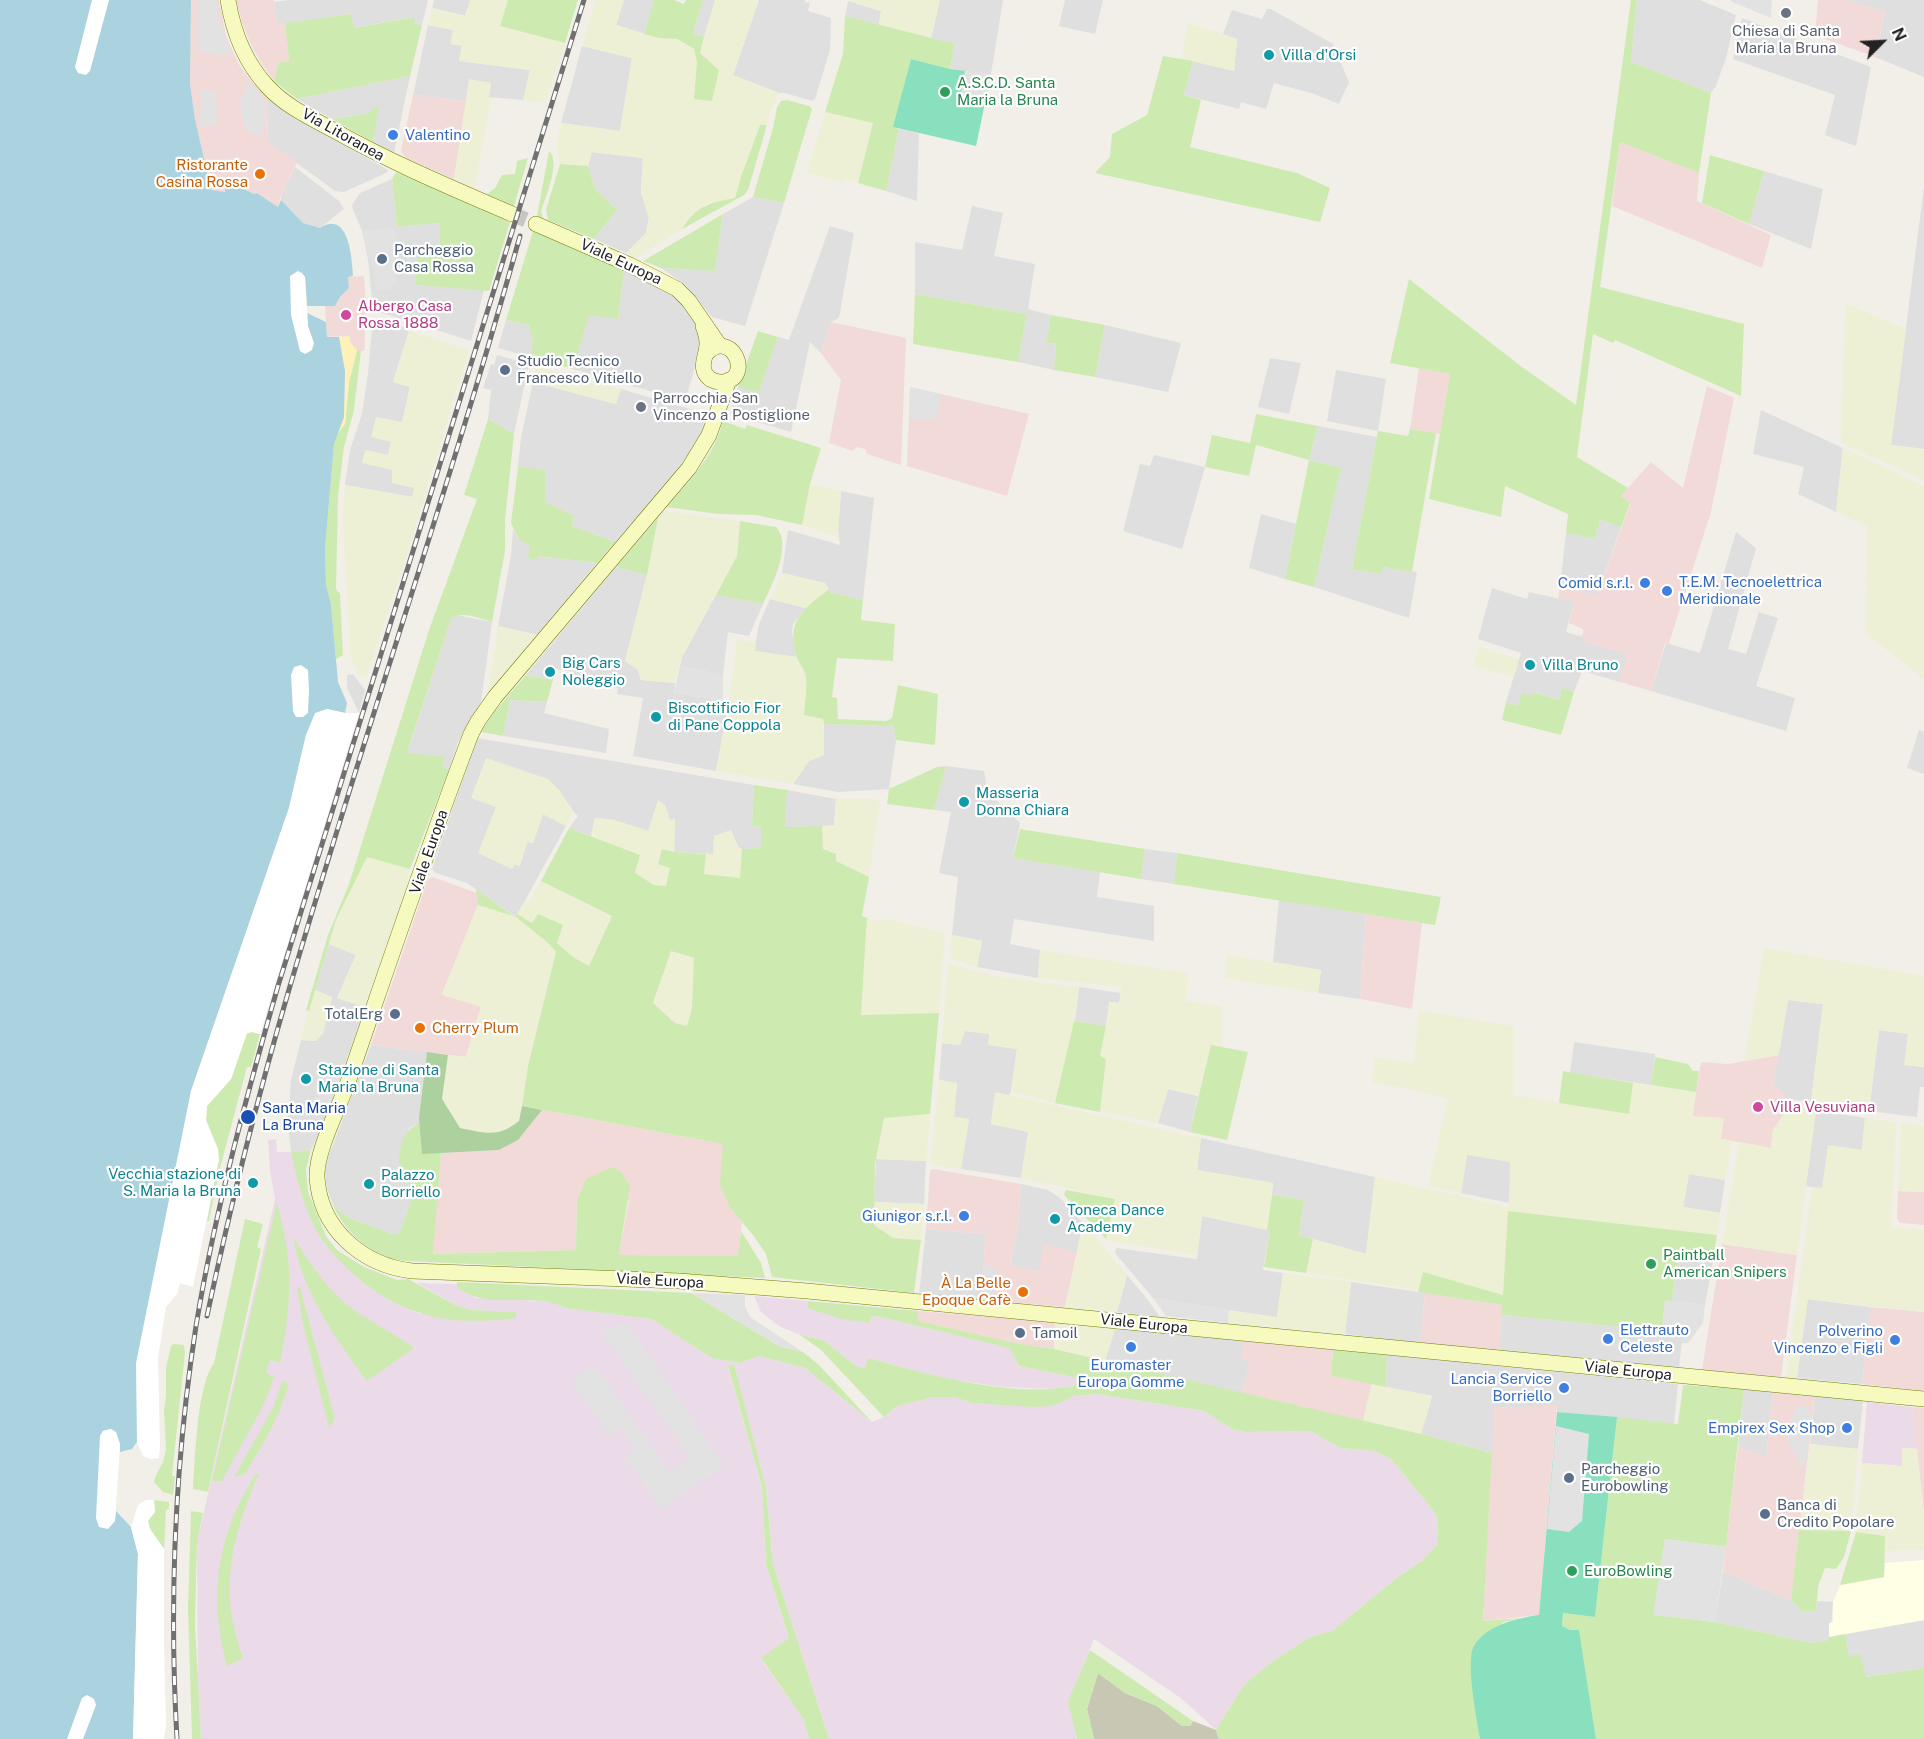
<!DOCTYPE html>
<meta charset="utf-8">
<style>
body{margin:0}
#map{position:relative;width:1924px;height:1739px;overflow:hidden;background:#f2efe9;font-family:"Public Sans",sans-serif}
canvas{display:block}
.north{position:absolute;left:1852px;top:12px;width:60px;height:60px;-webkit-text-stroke:4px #fff;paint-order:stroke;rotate:66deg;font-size:16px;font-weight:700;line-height:24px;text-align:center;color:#222}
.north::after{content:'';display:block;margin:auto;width:21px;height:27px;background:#222;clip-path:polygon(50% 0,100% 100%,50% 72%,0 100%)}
</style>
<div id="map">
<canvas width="1924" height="1739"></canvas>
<div class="north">N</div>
</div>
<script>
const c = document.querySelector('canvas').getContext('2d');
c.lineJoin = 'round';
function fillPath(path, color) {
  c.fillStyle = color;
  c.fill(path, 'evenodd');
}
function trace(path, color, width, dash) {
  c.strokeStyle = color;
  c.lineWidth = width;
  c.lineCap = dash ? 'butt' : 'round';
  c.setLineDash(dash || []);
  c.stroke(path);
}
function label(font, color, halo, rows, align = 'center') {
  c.font = font + ' "Public Sans",sans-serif';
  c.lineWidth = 4.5;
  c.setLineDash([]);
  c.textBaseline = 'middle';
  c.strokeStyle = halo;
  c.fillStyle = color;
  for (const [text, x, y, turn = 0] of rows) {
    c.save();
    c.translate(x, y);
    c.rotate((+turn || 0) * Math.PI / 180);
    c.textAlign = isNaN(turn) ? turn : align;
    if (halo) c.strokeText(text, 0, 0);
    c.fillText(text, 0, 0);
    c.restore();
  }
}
fillPath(new Path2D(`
 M 289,0 L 428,0 L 422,25 L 414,23 L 413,17 L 353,28 L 350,14 L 277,25 L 274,2 Z
 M 434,0 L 470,0 L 466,16 L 432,8 Z
 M 624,0 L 654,0 L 644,34 L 616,25 Z
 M 703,0 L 715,0 L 704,37 L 693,34 Z
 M 759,0 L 805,0 L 805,2 L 810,3 L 808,11 L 831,18 L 830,50 L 815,99 L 812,101 L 785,93 L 779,93 L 733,75 Z
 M 940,0 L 1003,0 L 991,74 L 950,69 L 955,44 L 931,38 Z
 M 1065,0 L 1103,0 L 1095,34 L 1059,26 Z
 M 1637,0 L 1700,0 L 1736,15 L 1726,58 L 1716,86 L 1711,93 L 1631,62 Z
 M 1847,0 L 1924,0 L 1924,77 L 1875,57 L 1885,12 Z
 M 848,1 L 881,11 L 879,25 L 845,16 Z
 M 1267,9 L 1271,9 L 1333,44 L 1349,82 L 1339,104 L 1314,94 L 1274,83 L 1266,109 L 1241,102 L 1239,109 L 1184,95 L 1193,61 L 1234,70 L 1237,39 L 1223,34 L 1232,10 L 1262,19 Z
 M 1742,18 L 1871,67 L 1856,146 L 1825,135 L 1835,95 L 1733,59 Z
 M 428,25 L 453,30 L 462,46 L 459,61 L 530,70 L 523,100 L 489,97 L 491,83 L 470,80 L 467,101 L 413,95 Z
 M 582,46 L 632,58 L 620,131 L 561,123 Z
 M 410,76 L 394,153 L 373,142 L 378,106 L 366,114 L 332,119 L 297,99 Z
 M 269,99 L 296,119 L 388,170 L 386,173 L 344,192 L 335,191 L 268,142 L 267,104 Z
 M 899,129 L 919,133 L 917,201 L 886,191 Z
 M 592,152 L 643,158 L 641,192 L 649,218 L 646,233 L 626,253 L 594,239 L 617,210 L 595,189 L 588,166 Z
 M 295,167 L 339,201 L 344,209 L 320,228 L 303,223 L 281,200 L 281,196 Z
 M 1764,171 L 1823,189 L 1811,249 L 1749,224 Z
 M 392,179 L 397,227 L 440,223 L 440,254 L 415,285 L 484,290 L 471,341 L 373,310 L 368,259 L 362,231 L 352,207 L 353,203 L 360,193 Z
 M 1924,186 L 1924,449 L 1891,445 Z
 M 753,197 L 784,203 L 745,326 L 712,317 L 686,285 L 661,268 L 715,271 L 723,214 Z
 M 972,206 L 1003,213 L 994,256 L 1035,264 L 1028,309 L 1051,315 L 1046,343 L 1056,344 L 1054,370 L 1018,362 L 1027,314 L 915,294 L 915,242 L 962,250 Z
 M 830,226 L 854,233 L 839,318 L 831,322 L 821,353 L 810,342 L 791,432 L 730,414 L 738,387 L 759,391 L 778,337 L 789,340 Z
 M 624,270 L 662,288 L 673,296 L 684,305 L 698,325 L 700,338 L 693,375 L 685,401 L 573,369 L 589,314 L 618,319 Z
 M 373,319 L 406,328 L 405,330 L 409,331 L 393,382 L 410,387 L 402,423 L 376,418 L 391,442 L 388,456 L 366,450 L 415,488 L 412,497 L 345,485 L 350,450 L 362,414 L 368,373 Z
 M 506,320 L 529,325 L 533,341 L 530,357 L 498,348 Z
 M 1105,325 L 1181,343 L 1168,392 L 1095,377 Z
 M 497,355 L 529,364 L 514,434 L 488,419 L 491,390 L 483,388 L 491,364 L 494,365 Z
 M 1270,358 L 1301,363 L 1289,414 L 1258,407 Z
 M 1336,370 L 1386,379 L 1378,431 L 1327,421 Z
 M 533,382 L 615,404 L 621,389 L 707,414 L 702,432 L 691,451 L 667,483 L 615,542 L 572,526 L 574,516 L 545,503 L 544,471 L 518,467 L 521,437 Z
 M 1761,410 L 1843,448 L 1836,512 L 1798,494 L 1804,467 L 1753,454 Z
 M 1318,426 L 1377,437 L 1352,569 L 1381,573 L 1382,567 L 1417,572 L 1409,618 L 1314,587 L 1341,468 L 1309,460 Z
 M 1154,455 L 1205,467 L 1182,549 L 1123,531 L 1140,464 L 1150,466 Z
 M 841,491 L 874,498 L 863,600 L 830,592 L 825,583 L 782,573 L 788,530 L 840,545 L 838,531 Z
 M 1261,514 L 1296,524 L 1285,579 L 1249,568 Z
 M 1600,520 L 1621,527 L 1597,596 L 1560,586 L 1566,533 L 1595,539 Z
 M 513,529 L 519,540 L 531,545 L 528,558 L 536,561 L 537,556 L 597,563 L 537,635 L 498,626 L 511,555 Z
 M 1736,532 L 1756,548 L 1728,649 L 1746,654 L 1759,612 L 1778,618 L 1756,686 L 1795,698 L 1786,731 L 1651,691 L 1666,643 L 1700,653 Z
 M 616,567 L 647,575 L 625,661 L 638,670 L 641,680 L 675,683 L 674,693 L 729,701 L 716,771 L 633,756 L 643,698 L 617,694 L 618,688 L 572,683 L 573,672 L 555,669 L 553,680 L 526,675 Z
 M 1492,588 L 1527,599 L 1529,592 L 1574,602 L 1566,632 L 1586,638 L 1585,642 L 1628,654 L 1620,682 L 1582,671 L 1574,692 L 1562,689 L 1559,700 L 1535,692 L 1533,696 L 1518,706 L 1506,702 L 1521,653 L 1478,639 Z
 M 716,595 L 763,604 L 749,636 L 728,632 L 723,675 L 680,666 L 682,657 Z
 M 770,599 L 806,608 L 793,624 L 792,632 L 796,657 L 754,651 L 759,624 Z
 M 456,615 L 492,622 L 481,702 L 458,742 L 449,770 L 443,767 L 445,757 L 407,754 L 451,619 Z
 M 353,674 L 365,690 L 359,713 L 347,688 L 347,675 Z
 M 510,700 L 547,702 L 544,713 L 609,729 L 606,753 L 503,736 Z
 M 893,723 L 896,740 L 889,789 L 838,792 L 793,784 L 809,761 L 824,755 L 824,724 L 888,726 Z
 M 1919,730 L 1924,732 L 1924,774 L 1907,768 Z
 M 477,738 L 754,785 L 752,826 L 761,827 L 761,848 L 742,849 L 738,847 L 731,830 L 713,854 L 674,852 L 675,820 L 670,821 L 665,805 L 648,831 L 614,820 L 595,818 L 591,836 L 569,828 L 578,816 L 569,808 L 559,790 L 496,807 L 514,864 L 519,866 L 528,841 L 533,843 L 543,814 L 566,826 L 516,917 L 467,883 L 436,873 L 432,869 Z
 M 946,766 L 984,771 L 987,788 L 999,803 L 1020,823 L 1013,858 L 1100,872 L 1097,897 L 1154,906 L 1154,941 L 1014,919 L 1010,944 L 1040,950 L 1038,978 L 977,967 L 982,941 L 952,935 L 958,877 L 939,873 L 951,812 L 934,810 Z
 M 787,790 L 836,799 L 834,826 L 784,827 Z
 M 1145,849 L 1177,853 L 1174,884 L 1141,879 Z
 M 1279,900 L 1366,914 L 1360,999 L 1318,993 L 1321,970 L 1273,962 Z
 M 329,944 L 356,955 L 337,998 L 365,1007 L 322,1128 L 311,1150 L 291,1152 L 288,1125 L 291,1080 L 301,1040 L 316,1041 L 323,1033 L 332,997 L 315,990 Z
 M 1079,987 L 1121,993 L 1119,1003 L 1109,1002 L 1106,1026 L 1075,1021 Z
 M 1788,1000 L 1823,1004 L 1811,1102 L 1789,1099 L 1773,1084 Z
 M 1879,1030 L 1908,1034 L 1905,1065 L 1924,1067 L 1924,1087 L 1920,1087 L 1917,1117 L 1869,1111 Z
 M 965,1031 L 989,1034 L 989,1045 L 1017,1049 L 1011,1091 L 1009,1096 L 995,1093 L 991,1124 L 1029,1132 L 1021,1178 L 961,1169 L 969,1119 L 954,1117 L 957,1083 L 939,1080 L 942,1043 L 960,1045 Z
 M 1574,1042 L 1655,1054 L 1651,1085 L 1570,1073 Z
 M 371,1045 L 427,1052 L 420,1123 L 409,1128 L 399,1163 L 413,1178 L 412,1198 L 400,1232 L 395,1235 L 347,1217 L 333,1205 L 327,1188 L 325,1172 L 328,1158 Z
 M 1168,1089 L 1198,1096 L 1190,1132 L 1158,1123 Z
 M 1816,1110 L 1865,1118 L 1862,1150 L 1822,1189 L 1806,1186 Z
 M 1201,1138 L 1375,1177 L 1366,1254 L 1299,1235 L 1304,1200 L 1272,1195 L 1273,1183 L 1197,1170 Z
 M 1467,1154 L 1511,1162 L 1509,1203 L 1461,1193 Z
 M 876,1159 L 926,1161 L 924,1204 L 874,1202 Z
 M 1689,1174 L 1725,1180 L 1720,1213 L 1683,1207 Z
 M 1021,1184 L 1048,1190 L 1060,1198 L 1083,1223 L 1077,1252 L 1039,1271 L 1010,1266 L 1018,1227 Z
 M 1202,1216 L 1270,1230 L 1263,1270 L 1283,1273 L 1277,1318 L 1153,1298 L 1115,1253 L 1116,1248 L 1197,1259 Z
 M 926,1229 L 986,1234 L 981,1300 L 919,1295 Z
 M 1678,1256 L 1713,1261 L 1705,1305 L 1672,1301 Z
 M 1127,1275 L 1147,1299 L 1160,1317 L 1117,1312 Z
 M 1351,1282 L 1425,1293 L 1420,1343 L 1345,1334 Z
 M 1807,1299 L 1870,1307 L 1862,1384 L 1797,1378 Z
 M 1502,1315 L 1683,1333 L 1679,1367 L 1499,1350 Z
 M 1115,1329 L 1244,1340 L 1251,1360 L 1241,1393 L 1105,1361 Z
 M 1387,1355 L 1678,1384 L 1674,1424 L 1557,1412 L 1557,1406 L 1495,1408 L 1492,1453 L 1421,1434 L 1432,1396 L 1386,1387 Z
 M 1744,1389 L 1773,1392 L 1766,1457 L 1738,1447 Z
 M 1815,1396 L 1863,1400 L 1858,1449 L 1810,1444 Z
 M 1723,1572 L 1791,1600 L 1801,1611 L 1816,1610 L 1817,1601 L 1833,1602 L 1830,1640 L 1811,1643 L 1715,1622 Z
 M 1924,1620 L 1924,1668 L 1865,1677 L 1849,1656 L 1845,1634 Z`), '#e0dfdf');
fillPath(new Path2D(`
 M 191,0 L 219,0 L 226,36 L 238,63 L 251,81 L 269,99 L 267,104 L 268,142 L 297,162 L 281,196 L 278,207 L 257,193 L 254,194 L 227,181 L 225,192 L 211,191 L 195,119 L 190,84 Z
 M 236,0 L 274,0 L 277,24 L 285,23 L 289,61 L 279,62 L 274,81 L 262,64 L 251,45 L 242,22 Z
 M 1818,0 L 1847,0 L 1885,12 L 1875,57 L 1815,35 Z
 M 413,95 L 467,101 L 454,179 L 406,158 L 401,151 Z
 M 1620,142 L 1699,173 L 1697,201 L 1771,235 L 1762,268 L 1612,206 Z
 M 364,276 L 367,322 L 364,322 L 365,346 L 364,351 L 361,351 L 357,350 L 350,342 L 349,336 L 327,337 L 325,306 L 336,305 L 340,297 L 349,288 L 348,277 Z
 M 831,322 L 906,338 L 901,465 L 867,454 L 865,449 L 856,447 L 853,451 L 829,443 L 841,380 L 821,353 Z
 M 1419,368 L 1450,374 L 1440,434 L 1410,429 Z
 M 1707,386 L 1734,398 L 1711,512 L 1670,640 L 1669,644 L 1665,643 L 1651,691 L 1620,682 L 1627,654 L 1585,642 L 1586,638 L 1580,636 L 1583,634 L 1583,629 L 1569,623 L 1574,602 L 1558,599 L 1560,586 L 1597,596 L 1630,504 L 1621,496 L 1651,462 L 1683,488 Z
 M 910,387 L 1029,414 L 1007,496 L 907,466 Z
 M 433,877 L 477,893 L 478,905 L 442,994 L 481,1006 L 466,1057 L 371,1045 L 428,879 Z
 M 1366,914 L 1422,923 L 1412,1009 L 1360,999 Z
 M 1779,1055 L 1773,1084 L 1789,1099 L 1788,1108 L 1773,1130 L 1771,1148 L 1721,1139 L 1692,1116 L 1701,1062 L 1728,1064 Z
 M 542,1110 L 723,1144 L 730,1208 L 742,1222 L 738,1256 L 619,1255 L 629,1200 L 577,1201 L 576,1250 L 432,1254 L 441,1153 L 499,1150 L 518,1140 Z
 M 933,1169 L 1021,1184 L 1018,1227 L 1010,1265 L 1039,1271 L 1044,1244 L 1077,1252 L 1065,1307 L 981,1300 L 986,1234 L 926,1229 L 930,1170 Z
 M 1898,1191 L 1924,1192 L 1924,1225 L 1900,1223 L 1897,1219 Z
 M 1722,1244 L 1797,1255 L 1781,1377 L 1702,1370 Z
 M 1425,1293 L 1503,1305 L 1499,1350 L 1420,1343 Z
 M 1870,1307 L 1924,1312 L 1924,1391 L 1862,1384 Z
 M 917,1311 L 1055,1322 L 1054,1349 L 1020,1344 L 917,1321 Z
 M 1244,1340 L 1333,1350 L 1331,1376 L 1372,1384 L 1363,1421 L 1241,1393 L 1250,1361 L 1241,1359 Z
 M 1773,1392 L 1815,1396 L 1791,1600 L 1723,1572 L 1738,1447 L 1766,1457 Z
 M 1557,1405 L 1539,1615 L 1483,1621 L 1494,1408 Z
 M 1912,1407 L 1924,1408 L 1924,1511 L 1923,1511 Z`), '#f2dad9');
fillPath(new Path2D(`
 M 276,1139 L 277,1152 L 291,1152 L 304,1200 L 320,1235 L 344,1264 L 368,1285 L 394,1302 L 420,1314 L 516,1312 L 473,1310 L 457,1306 L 417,1283 L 457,1284 L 457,1287 L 476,1298 L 544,1301 L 557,1303 L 565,1308 L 651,1319 L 712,1358 L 738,1363 L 759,1356 L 805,1368 L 872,1422 L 884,1417 L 897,1406 L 934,1397 L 954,1397 L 972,1403 L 1053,1406 L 1074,1396 L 1097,1394 L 1204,1411 L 1232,1429 L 1245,1432 L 1310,1431 L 1340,1448 L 1375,1451 L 1392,1460 L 1436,1514 L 1438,1526 L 1437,1545 L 1423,1560 L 1398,1577 L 1332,1631 L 1310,1637 L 1270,1663 L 1243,1686 L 1216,1730 L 1182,1699 L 1094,1639 L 1069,1701 L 1077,1739 L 829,1739 L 773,1564 L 766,1488 L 733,1364 L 728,1367 L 762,1487 L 766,1564 L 789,1638 L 761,1659 L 804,1720 L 809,1739 L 201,1739 L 198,1683 L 197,1542 L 275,1199 L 270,1171 L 268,1140 Z
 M 754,1296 L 808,1301 L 807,1308 L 870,1323 L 871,1316 L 880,1317 L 1009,1348 L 1019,1366 L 1073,1377 L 1077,1380 L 1074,1386 L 1056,1389 L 1003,1387 L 946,1379 L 868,1358 L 866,1368 L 856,1366 L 823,1340 L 800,1335 L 779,1326 L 761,1312 Z
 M 1867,1402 L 1912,1407 L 1917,1449 L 1902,1448 L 1903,1466 L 1862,1463 Z`), '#ebdbe8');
fillPath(new Path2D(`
 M 1924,1560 L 1924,1620 L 1829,1637 L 1829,1623 L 1833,1622 L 1833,1602 L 1840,1585 L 1884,1577 L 1885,1563 Z`), '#ffffe5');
fillPath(new Path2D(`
 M 1098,1673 L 1125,1693 L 1157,1706 L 1182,1726 L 1190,1726 L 1193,1721 L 1216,1730 L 1219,1739 L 1094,1739 L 1087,1709 Z`), '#c7c7b4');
fillPath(new Path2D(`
 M 470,0 L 508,0 L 501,26 L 565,43 L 545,103 L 523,100 L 530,70 L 459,61 L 462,46 L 450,44 L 453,30 L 428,25 L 432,8 L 465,16 Z
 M 595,0 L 624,0 L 616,25 L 659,38 L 677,39 L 694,49 L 697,62 L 694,99 L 712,100 L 719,70 L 700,53 L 715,0 L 752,0 L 758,2 L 733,75 L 779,93 L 771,110 L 767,125 L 760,125 L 742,174 L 735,199 L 708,203 L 690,217 L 682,229 L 636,258 L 626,253 L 646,233 L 649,218 L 641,192 L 643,158 L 592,152 L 588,166 L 560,164 L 556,144 L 561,123 L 620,131 L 632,58 L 582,46 Z
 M 848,0 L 940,0 L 931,38 L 879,25 L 881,11 Z
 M 1188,23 L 1237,39 L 1234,71 L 1182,59 Z
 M 469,79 L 491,83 L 489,97 L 491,97 L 475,189 L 454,179 Z
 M 825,112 L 873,123 L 858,183 L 845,179 L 844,183 L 807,173 Z
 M 1845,303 L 1906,329 L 1891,445 L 1924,449 L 1924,480 L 1841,443 Z
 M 409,331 L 469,350 L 404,564 L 366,677 L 359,676 L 350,655 L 343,521 L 345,485 L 412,497 L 414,488 L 392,483 L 392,470 L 362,463 L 365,450 L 388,455 L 391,442 L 371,437 L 376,417 L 402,422 L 410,387 L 393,382 Z
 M 539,367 L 621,389 L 616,404 L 533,382 L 536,368 Z
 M 1843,448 L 1924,486 L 1924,679 L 1866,634 L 1867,526 L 1836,512 Z
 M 810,484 L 841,491 L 838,531 L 839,538 L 802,525 Z
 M 664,511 L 740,521 L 737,556 L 682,657 L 675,683 L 641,680 L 638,670 L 625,661 L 647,575 L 658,518 Z
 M 782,573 L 825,583 L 829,589 L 806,608 L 770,599 Z
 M 498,626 L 537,635 L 489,692 L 488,691 Z
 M 737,640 L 756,642 L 755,651 L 796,657 L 806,675 L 805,715 L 823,719 L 824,755 L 809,761 L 793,784 L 716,771 L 729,701 Z
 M 1479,647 L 1519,659 L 1514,677 L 1473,666 Z
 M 486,758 L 548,779 L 559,790 L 574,812 L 566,826 L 543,814 L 533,843 L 527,842 L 520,866 L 515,864 L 512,869 L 478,853 L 496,807 L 471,798 Z
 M 836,799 L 876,799 L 880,802 L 869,877 L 836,861 L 823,849 L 822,826 L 834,825 Z
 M 658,800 L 665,805 L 670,820 L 675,819 L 674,852 L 662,849 L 658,864 L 670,868 L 666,886 L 654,885 L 635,873 L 640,856 L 591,836 L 595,818 L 614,820 L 648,831 Z
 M 731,830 L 738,847 L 742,849 L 740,878 L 704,874 L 706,854 L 713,854 L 714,836 Z
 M 367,857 L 410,869 L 407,888 L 365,1007 L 337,998 L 356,955 L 329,944 L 336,920 Z
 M 541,881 L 612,916 L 589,966 L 573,957 L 557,943 L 563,926 L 532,923 L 517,914 L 525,901 L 528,902 Z
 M 478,905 L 516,917 L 547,942 L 556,952 L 528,1066 L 519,1121 L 508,1130 L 490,1134 L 460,1128 L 442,1100 L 448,1055 L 466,1057 L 481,1007 L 442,995 Z
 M 867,918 L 877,921 L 886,919 L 945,933 L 939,1013 L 861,1016 Z
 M 952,935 L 982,941 L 977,967 L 952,959 L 950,952 Z
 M 1764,948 L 1924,976 L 1924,1067 L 1904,1065 L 1908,1034 L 1879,1030 L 1869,1111 L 1811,1102 L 1823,1004 L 1788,1000 L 1779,1055 L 1744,1061 Z
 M 1040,950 L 1188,973 L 1186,1001 L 1222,1006 L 1222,1047 L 1211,1046 L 1198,1096 L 1168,1089 L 1158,1123 L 1100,1112 L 1106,1060 L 1100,1057 L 1110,1002 L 1119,1003 L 1122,987 L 1038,978 Z
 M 671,951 L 682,956 L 694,958 L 692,1008 L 688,1026 L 675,1023 L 653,1004 Z
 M 1227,955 L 1321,970 L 1318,993 L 1225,978 Z
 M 948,963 L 998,977 L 1079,987 L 1074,1021 L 1055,1103 L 1011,1091 L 1017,1049 L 988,1045 L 989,1034 L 965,1031 L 960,1045 L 942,1043 Z
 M 315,990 L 332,997 L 323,1033 L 316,1041 L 300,1040 Z
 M 1419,1010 L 1513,1026 L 1513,1095 L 1629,1114 L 1633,1083 L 1696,1092 L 1693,1116 L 1724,1118 L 1721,1139 L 1732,1141 L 1725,1180 L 1689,1174 L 1683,1207 L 1720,1213 L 1717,1235 L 1509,1211 L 1503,1295 L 1423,1272 L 1419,1290 L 1306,1273 L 1313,1239 L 1366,1254 L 1375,1177 L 1509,1207 L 1510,1162 L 1467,1155 L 1461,1193 L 1428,1186 L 1448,1098 L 1372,1082 L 1374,1057 L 1414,1063 Z
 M 939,1080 L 957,1083 L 954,1117 L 969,1119 L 961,1169 L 934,1166 L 930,1162 Z
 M 995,1092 L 1201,1138 L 1197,1170 L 1273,1183 L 1267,1230 L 1202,1216 L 1197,1255 L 1110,1241 L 1106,1239 L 1115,1199 L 1021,1178 L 1028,1132 L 991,1124 Z
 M 1788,1108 L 1816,1110 L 1797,1255 L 1722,1244 L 1739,1142 L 1771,1148 L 1773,1130 Z
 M 930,1114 L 926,1161 L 876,1159 L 884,1118 Z
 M 1865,1118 L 1895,1122 L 1896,1125 L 1891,1227 L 1924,1230 L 1924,1312 L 1808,1299 L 1797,1378 L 1786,1377 L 1812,1187 L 1822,1188 L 1828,1145 L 1862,1150 Z
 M 1903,1123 L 1924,1126 L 1924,1192 L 1898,1191 L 1901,1125 Z
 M 874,1202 L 924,1204 L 921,1240 L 893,1238 L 874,1225 Z
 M 1083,1223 L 1127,1275 L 1117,1312 L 1065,1307 Z
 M 1283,1273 L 1351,1282 L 1345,1334 L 1228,1323 L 1229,1310 L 1277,1317 Z
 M 1055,1322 L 1115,1329 L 1105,1361 L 1054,1349 Z
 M 1372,1384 L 1432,1396 L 1421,1434 L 1363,1421 Z
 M 1810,1444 L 1858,1449 L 1851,1531 L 1799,1530 Z
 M 1902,1448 L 1917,1449 L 1924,1511 L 1924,1550 L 1886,1551 L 1885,1536 L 1856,1532 L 1862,1463 L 1902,1466 Z`), '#eef0d5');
fillPath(new Path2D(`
 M 508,0 L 578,0 L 565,43 L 500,26 Z
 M 654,0 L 674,0 L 684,4 L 686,0 L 703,0 L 693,34 L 704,37 L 700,53 L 719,70 L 712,101 L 694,99 L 697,62 L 694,49 L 677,39 L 659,38 L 644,34 Z
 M 1631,0 L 1637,0 L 1631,62 L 1711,93 L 1699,173 L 1620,142 L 1600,287 L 1744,324 L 1741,396 L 1615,340 L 1613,343 L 1593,334 L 1577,457 L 1628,488 L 1621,496 L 1630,503 L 1621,527 L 1600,520 L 1595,539 L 1566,533 L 1568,514 L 1505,486 L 1501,517 L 1429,499 L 1450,374 L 1390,363 L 1409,279 L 1522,367 L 1576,405 Z
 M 351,14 L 354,28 L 414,17 L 414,23 L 422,25 L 410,76 L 297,99 L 274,81 L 279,62 L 289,61 L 285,23 Z
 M 845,16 L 955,44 L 950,69 L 911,59 L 894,127 L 899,129 L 886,191 L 858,183 L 873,123 L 825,112 L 843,54 Z
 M 1163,56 L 1193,61 L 1184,95 L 1201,100 L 1190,147 L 1297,173 L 1330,188 L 1320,222 L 1095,173 L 1110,157 L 1112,134 L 1147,115 Z
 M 787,100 L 809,106 L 812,109 L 784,203 L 753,197 L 773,128 L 777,107 L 781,101 Z
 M 379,105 L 373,142 L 332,119 L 366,114 Z
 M 760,125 L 767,125 L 748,190 L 744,195 L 682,229 C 697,205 709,203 735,198 L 742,174 Z
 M 549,151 C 561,161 546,196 541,211 L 543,218 L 537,216 Z
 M 1710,155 L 1764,171 L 1749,224 L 1702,203 Z
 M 528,158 L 514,206 L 487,194 L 495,188 L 502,175 L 515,174 L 517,161 Z
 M 560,164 L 588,166 L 595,189 L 617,210 L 594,239 L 548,220 L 546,210 Z
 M 396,172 L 510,222 L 489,291 L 415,285 L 418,254 L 440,254 L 440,223 L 397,227 L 392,179 Z
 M 723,214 L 715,271 L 661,268 L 643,261 Z
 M 533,231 L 624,270 L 618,319 L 589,315 L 573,369 L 530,357 L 533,341 L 529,325 L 506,320 Z
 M 915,294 L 1027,314 L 1018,362 L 913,344 Z
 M 1051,315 L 1105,325 L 1095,377 L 1054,370 L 1056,344 L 1046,343 Z
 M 758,331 L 778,337 L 759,392 L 738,387 Z
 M 357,350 L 361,351 L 354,410 L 344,447 L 338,496 L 336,589 L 340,594 L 343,655 L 336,659 L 331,604 L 326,585 L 325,549 L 334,444 L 337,434 L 345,424 L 349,382 Z
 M 1256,414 L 1318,426 L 1309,460 L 1341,468 L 1314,587 L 1285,579 L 1309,460 L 1256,445 L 1249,476 L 1205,467 L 1212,435 L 1250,443 Z
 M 488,419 L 514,434 L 505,520 L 505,551 L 492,622 C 480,619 462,610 451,619 L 407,753 L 445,757 L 443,767 L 449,770 L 410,869 L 367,857 L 336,920 L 309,1011 L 306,1010 L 328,935 L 349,884 L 429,630 L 477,499 L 464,495 Z
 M 723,421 L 745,429 L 747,425 L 821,448 L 810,484 L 802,525 L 756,515 L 718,514 L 667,507 C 689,481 715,455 723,421 Z
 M 1410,429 L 1436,433 L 1412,572 L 1383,567 L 1381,574 L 1352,569 L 1378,431 L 1408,436 Z
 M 518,467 L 545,470 L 545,502 L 574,516 L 572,526 L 615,542 L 597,563 L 538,556 L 536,561 L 528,558 L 530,545 L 519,540 L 511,523 Z
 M 658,518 L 647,575 L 616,567 Z
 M 740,521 L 776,527 C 793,544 772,585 763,604 L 716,595 L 737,556 Z
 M 829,589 L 830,592 L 863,600 L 861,620 L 895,624 L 893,661 L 837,658 L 832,697 L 837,698 L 838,719 L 886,721 L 892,718 L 898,685 L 938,694 L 935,745 L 896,740 L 893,724 L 888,726 L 824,724 L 823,719 L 804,715 C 805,703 807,689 806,677 C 805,669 798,663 796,655 C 786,620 804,609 829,589 Z
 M 526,675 L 553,680 L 547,702 L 510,700 L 503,736 L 481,732 L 495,711 Z
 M 1562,688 L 1574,692 L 1561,735 L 1502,720 L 1506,702 L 1518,706 L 1522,693 L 1533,696 L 1534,692 L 1559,700 Z
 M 946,766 L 934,810 L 887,804 L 889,789 L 937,767 Z
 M 754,785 L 787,790 L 785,827 L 822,826 L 823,849 L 836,854 L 836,861 L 869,877 L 862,916 L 867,918 L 861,1015 L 939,1013 L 930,1114 L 884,1118 L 875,1164 L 874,1225 L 893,1238 L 921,1240 L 914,1293 L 772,1277 L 766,1254 L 753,1235 L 730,1208 L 720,1184 L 723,1144 L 522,1106 L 528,1066 L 556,952 L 547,942 L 516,917 L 478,905 L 476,889 L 515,917 L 517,914 L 532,923 L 538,914 L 563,925 L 557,943 L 573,957 L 589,966 L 612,916 L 541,881 L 569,828 L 640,855 L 635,873 L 654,885 L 666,886 L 670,868 L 658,864 L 662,849 L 674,852 L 706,854 L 704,874 L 740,878 L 742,849 L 761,848 L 761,827 L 752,826 ZM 671,951 L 694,958 L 692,1008 L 687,1026 L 675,1023 L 653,1003 Z
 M 1020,829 L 1145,849 L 1141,879 L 1013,858 Z
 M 1177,853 L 1441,897 L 1435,925 L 1174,884 Z
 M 1074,1021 L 1106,1026 L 1100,1056 L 1106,1059 L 1100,1112 L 1055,1103 Z
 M 252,1032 L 260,1034 L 251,1067 L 247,1067 L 220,1168 L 209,1221 L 207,1221 L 219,1159 L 206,1120 L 207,1106 L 231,1079 L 247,1033 Z
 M 1211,1045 L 1248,1052 L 1227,1140 L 1190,1132 Z
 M 1655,1057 L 1688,1064 L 1693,1071 L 1699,1071 L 1696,1092 L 1651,1085 Z
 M 1563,1071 L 1633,1083 L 1629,1114 L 1559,1103 Z
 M 420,1123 L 423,1153 L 441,1153 L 433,1254 L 576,1250 L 577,1200 L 586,1179 L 612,1167 L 621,1172 L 630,1186 L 619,1255 L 738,1256 L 741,1231 L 761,1263 L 765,1278 L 407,1261 C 374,1259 346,1234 333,1205 L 347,1217 L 395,1235 L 400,1232 L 412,1198 L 413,1178 L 399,1163 C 400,1145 402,1131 420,1123 Z
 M 311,1150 L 306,1169 L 308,1192 L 326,1236 L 337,1250 L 364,1267 L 397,1280 L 408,1279 L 457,1306 L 473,1310 L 516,1312 L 516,1318 C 485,1322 450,1323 420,1313 C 381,1301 341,1269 319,1235 C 304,1210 297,1180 291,1152 Z
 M 1066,1190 L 1115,1199 L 1106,1239 L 1064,1195 Z
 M 1272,1195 L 1304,1200 L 1299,1235 L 1313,1239 L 1306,1273 L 1264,1267 L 1270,1231 L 1267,1230 Z
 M 277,1202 C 280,1216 284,1229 286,1243 C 293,1282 288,1325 280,1363 L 270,1360 L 266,1373 L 274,1377 L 264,1404 L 222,1481 L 212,1481 Z
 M 1508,1211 L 1717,1235 L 1713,1261 L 1678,1256 L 1672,1301 L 1665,1301 L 1662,1331 L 1502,1315 L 1502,1305 L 1418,1292 L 1423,1272 L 1503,1295 Z
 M 245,1219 L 263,1224 L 257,1247 L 261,1249 L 208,1492 L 193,1489 C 195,1459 197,1385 214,1363 Z
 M 293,1236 C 311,1266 332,1297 363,1316 C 380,1327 398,1336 414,1348 L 367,1381 C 335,1338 301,1290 293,1236 Z
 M 457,1282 L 691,1293 L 779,1346 L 803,1352 L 818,1364 L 872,1422 L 805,1368 L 759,1356 L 739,1363 L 712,1358 L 651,1319 L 565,1308 C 532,1290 486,1312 457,1287 Z
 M 297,1287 L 300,1287 L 335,1419 L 329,1428 L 303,1324 Z
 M 808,1301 L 917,1311 L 918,1321 L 1020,1344 L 1054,1349 L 1421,1434 L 1492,1453 L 1483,1621 L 1522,1618 L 1503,1622 L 1471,1671 L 1480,1739 L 1219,1739 L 1216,1730 L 1243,1686 L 1270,1663 L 1310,1637 L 1332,1631 L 1398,1577 L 1423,1560 L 1437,1545 L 1438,1526 L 1436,1514 L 1392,1460 L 1375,1451 L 1340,1448 L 1310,1431 L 1245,1432 L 1232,1429 L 1204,1411 L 1097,1394 L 1074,1396 L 1053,1406 L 1033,1407 L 972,1403 L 954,1397 L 934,1397 L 897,1406 L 884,1417 L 821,1350 L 800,1335 L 823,1340 L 856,1366 L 865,1368 L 868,1358 C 931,1375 1009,1398 1074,1386 L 1077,1380 L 1073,1377 L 1019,1366 L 1009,1348 L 880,1317 L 871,1316 L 870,1323 L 841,1319 L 807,1308 Z
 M 173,1344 L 184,1345 L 185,1353 L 172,1476 L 175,1476 L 173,1495 L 163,1492 L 154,1482 L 156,1475 L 163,1462 L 166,1450 L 164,1410 L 166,1396 L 166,1368 L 171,1346 Z
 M 1333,1350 L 1387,1355 L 1386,1387 L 1331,1376 Z
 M 734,1364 L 766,1488 L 773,1564 L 829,1739 L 809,1739 L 804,1720 L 761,1658 L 789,1638 L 766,1564 L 762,1487 L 728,1366 Z
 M 282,1381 L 289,1383 C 280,1417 263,1444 245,1474 L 234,1477 L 274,1406 Z
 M 1683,1385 L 1744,1389 L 1726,1547 L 1665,1539 L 1654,1615 L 1715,1622 L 1811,1643 L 1829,1640 L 1829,1637 L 1845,1634 L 1849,1656 L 1860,1654 L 1866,1677 L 1924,1668 L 1924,1739 L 1596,1739 L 1579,1630 L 1570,1630 L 1562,1627 L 1563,1613 L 1595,1617 L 1617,1417 L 1678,1424 Z
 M 259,1473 C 239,1520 222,1571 233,1622 C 235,1634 239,1646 243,1658 L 227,1666 C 214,1617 213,1568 232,1520 C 238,1504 247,1489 255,1475 Z
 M 154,1500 L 169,1502 L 169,1509 L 166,1510 L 164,1549 L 150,1529 L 147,1521 L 155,1512 Z
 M 191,1511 L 203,1513 L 197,1542 L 195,1623 L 201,1739 L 192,1739 L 188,1609 Z
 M 1799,1530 L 1851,1531 L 1844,1557 L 1836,1569 L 1825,1568 L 1818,1587 L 1816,1611 L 1801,1611 L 1791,1600 Z
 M 1856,1532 L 1885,1536 L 1884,1577 L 1840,1585 Z
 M 1090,1650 L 1193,1721 L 1190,1726 L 1182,1726 L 1157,1706 L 1125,1693 L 1098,1673 L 1087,1709 L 1094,1739 L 1077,1739 L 1068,1701 Z`), '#cdebb0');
fillPath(new Path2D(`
 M 427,1052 L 448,1055 L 442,1099 L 460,1128 C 485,1133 498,1138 519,1121 L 522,1106 L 542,1110 L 518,1140 L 499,1150 L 422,1154 L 419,1118 Z`), '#add19e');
fillPath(new Path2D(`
 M 349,336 L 350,342 L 357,350 L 349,382 L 345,424 L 337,434 C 350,402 344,370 339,337 Z`), '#fff1ba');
fillPath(new Path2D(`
 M 911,59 L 950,69 L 991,74 L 976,146 L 893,127 Z
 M 1557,1412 L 1617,1417 L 1595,1617 L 1563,1613 L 1562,1626 L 1570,1630 L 1579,1630 L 1596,1739 L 1480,1739 C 1477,1720 1465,1661 1474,1646 C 1486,1625 1518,1618 1539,1615 Z`), '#88e0be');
fillPath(new Path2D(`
 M 198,0 L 217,0 L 218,15 L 232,57 L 198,51 Z
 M 1731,0 L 1772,0 L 1771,18 L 1730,1 Z
 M 965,70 L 991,74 L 985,105 L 960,99 Z
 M 248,81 L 266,100 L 266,126 L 262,126 L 262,138 L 244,129 L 239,97 L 245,96 L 245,85 Z
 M 201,89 L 215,92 L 219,124 L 200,127 Z
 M 393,228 L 393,231 L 396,231 L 396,248 L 394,249 L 394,260 L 396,260 L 397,285 L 392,285 L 392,289 L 376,290 L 371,257 L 368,258 L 363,231 Z
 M 910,387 L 940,394 L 937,419 L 909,419 Z
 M 680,666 L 723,675 L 723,700 L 674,693 Z
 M 320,1072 L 341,1077 L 330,1107 L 323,1110 L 319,1115 L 313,1114 L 310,1100 L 318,1097 L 315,1086 Z
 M 983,1266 L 997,1267 L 994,1301 L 981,1300 Z
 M 691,1293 L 745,1295 L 745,1306 L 750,1317 L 803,1352 L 779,1346 Z
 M 1153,1298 L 1229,1310 L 1228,1323 L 1166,1316 Z
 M 1665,1300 L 1705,1305 L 1703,1323 L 1688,1343 L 1682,1343 L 1682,1333 L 1662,1331 Z
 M 627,1323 L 724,1465 L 661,1509 L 625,1457 L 636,1449 L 622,1429 L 610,1437 L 571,1380 L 591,1367 L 601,1374 L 670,1472 L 690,1458 L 601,1331 Z
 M 1801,1405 L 1805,1405 L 1811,1412 L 1812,1417 L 1805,1467 L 1801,1465 L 1788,1443 L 1791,1419 L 1797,1408 Z
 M 1556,1426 L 1589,1434 L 1582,1521 L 1569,1532 L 1547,1529 Z
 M 1665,1539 L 1726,1547 L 1715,1622 L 1653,1615 Z`), '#e2e2e2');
fillPath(new Path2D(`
 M 0,0 L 191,0 L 190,84 L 195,119 L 211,190 L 225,192 L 226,180 L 254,194 L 257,193 L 278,207 L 281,200 L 303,223 L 320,228 C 349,209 352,259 353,276 L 348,277 L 349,288 L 340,297 L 335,306 L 307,306 L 305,277 L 290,277 L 314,343 L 308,326 L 307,313 L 326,322 L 327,337 L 339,337 L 345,371 L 344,417 L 334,444 L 325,549 L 326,585 L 331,604 L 338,682 L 347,703 L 345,713 L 327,709 L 306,735 L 289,808 L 191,1091 L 137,1442 L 132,1449 L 120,1452 L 120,1444 L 110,1429 L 103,1431 L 100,1436 L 115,1521 L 116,1511 L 131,1527 L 138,1554 L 133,1739 L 0,1739 Z`), '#aad3df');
fillPath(new Path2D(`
 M 92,0 L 109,0 L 90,71 L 86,75 L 78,73 L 75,67 Z
 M 298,271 L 302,273 L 305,277 L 308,326 L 314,343 L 312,350 L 305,354 L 300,351 L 291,315 L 290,276 Z
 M 301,665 L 308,670 L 309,690 L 308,713 L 303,717 L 296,717 L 293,711 L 291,675 L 294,667 Z
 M 327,709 L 345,713 L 359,713 L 260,1034 L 252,1032 L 247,1033 L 231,1079 L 207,1106 L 206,1120 L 218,1149 L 219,1159 L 193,1287 L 180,1283 L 177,1294 L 166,1307 L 165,1313 L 158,1358 L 160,1446 L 159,1458 L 151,1459 L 143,1456 L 137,1442 L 136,1363 L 191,1091 L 289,808 L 306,735 L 315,713 Z
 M 111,1429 L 116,1432 L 120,1444 L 115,1521 L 108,1529 L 99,1527 L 96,1518 L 100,1436 L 103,1431 Z
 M 146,1500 L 154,1500 L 155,1512 L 148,1521 L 150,1529 L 164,1549 L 164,1645 L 166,1726 L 164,1739 L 133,1739 L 138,1554 L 131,1527 L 138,1505 Z
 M 87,1695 L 94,1699 L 96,1705 L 83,1739 L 67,1739 L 82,1698 Z`), '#fff');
trace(new Path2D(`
 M 512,214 L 536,224`), '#c8c6c1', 15, [15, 8]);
const secondary = new Path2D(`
 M 228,0 C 233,31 245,62 267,86 C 285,106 311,118 335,131 C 392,163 452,188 512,214
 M 536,224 L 630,265 L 677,289 L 689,301 L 720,346
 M 703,326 C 705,331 707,338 707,344 C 707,356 697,369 710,379 C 714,381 719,383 724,382 C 754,377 731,327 706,354
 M 729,380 L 709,435 L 689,468 L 495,697 L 478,721 L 471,734 C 427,849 388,966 348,1082 C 339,1108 316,1151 317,1177 C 320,1229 362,1265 412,1271 L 679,1281 L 807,1291 L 1924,1399`);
trace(secondary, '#707d05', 16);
trace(secondary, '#f7fabf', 15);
const rail = new Path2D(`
 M 207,1316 C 230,1208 257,1099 288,993 C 362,739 449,490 520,236
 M 177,1739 C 169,1602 175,1462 196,1326 C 215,1211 246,1098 278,986 L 584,0`);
trace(rail, '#707070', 5);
trace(rail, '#fff', 3, [9]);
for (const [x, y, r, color] of [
 [1786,13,6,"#6b7280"],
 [1269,55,6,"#0f9aa8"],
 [945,92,6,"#2e9e5b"],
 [393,135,6,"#3f7fe0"],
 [260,174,6,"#e8710a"],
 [382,259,6,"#5c6f8a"],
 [346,315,6,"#d1479c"],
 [505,370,6,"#5c6f8a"],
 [641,407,6,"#6b7280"],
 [1645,583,6,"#3f7fe0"],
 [1667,591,6,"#3f7fe0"],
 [1530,665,6,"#0f9aa8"],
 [550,672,6,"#0f9aa8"],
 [656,717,6,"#0f9aa8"],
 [964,802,6,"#0f9aa8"],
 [395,1014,6,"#5c6f8a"],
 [420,1028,6,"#e8710a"],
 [306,1079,6,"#0f9aa8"],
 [1758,1107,6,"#d1479c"],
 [248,1117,8,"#1a4fb4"],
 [253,1183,6,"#0f9aa8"],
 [369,1184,6,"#0f9aa8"],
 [964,1216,6,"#3f7fe0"],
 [1055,1219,6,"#0f9aa8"],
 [1651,1264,6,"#2e9e5b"],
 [1023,1292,6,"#e8710a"],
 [1020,1333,6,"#5c6f8a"],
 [1608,1339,6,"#3f7fe0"],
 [1895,1340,6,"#3f7fe0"],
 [1131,1347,6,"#3f7fe0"],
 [1564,1388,6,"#3f7fe0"],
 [1847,1428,6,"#3f7fe0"],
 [1569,1478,6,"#5c6f8a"],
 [1765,1514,6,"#5c6f8a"],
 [1572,1571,6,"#2e9e5b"]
]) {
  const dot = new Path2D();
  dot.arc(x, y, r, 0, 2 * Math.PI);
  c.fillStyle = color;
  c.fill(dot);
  trace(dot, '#fff', 2);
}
label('15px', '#5b616d', '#fff', [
 ["Chiesa di Santa",1786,31],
 ["Maria la Bruna",1786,48],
 ["Parrocchia San",653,398,"left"],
 ["Vincenzo a Postiglione",653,415,"left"]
]);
label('15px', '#0d838f', '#fff', [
 ["Villa d'Orsi",1281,55],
 ["Big Cars",562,663],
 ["Noleggio",562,680],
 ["Villa Bruno",1542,665],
 ["Biscottificio Fior",668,708],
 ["di Pane Coppola",668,725],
 ["Masseria",976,793],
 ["Donna Chiara",976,810],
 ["Stazione di Santa",318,1070],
 ["Maria la Bruna",318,1087],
 ["Vecchia stazione di",241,1174,"right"],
 ["S. Maria la Bruna",241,1191,"right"],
 ["Palazzo",381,1175],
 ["Borriello",381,1192],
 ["Toneca Dance",1067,1210],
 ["Academy",1067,1227]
], 'left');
label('15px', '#27864d', '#fff', [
 ["A.S.C.D. Santa",957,83],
 ["Maria la Bruna",957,100],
 ["Paintball",1663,1255],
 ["American Snipers",1663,1272],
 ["EuroBowling",1584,1571]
], 'left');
label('15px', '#222', '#fff', [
 ["Via Litoranea",343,135,29],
 ["Viale Europa",621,262,25],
 ["Viale Europa",429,852,-71],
 ["Viale Europa",660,1281,3],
 ["Viale Europa",1144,1324,6],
 ["Viale Europa",1628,1371,6]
]);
label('15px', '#366cbe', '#fff', [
 ["Valentino",405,135,"left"],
 ["T.E.M. Tecnoelettrica",1679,582,"left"],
 ["Meridionale",1679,599,"left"],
 ["Comid s.r.l.",1633,583],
 ["Giunigor s.r.l.",952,1216],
 ["Elettrauto",1620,1330,"left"],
 ["Celeste",1620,1347,"left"],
 ["Polverino",1883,1331],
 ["Vincenzo e Figli",1883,1348],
 ["Euromaster",1131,1365,"center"],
 ["Europa Gomme",1131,1382,"center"],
 ["Lancia Service",1552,1379],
 ["Borriello",1552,1396],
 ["Empirex Sex Shop",1835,1428]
], 'right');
label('15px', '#c56008', '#fff', [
 ["Ristorante",248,165],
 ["Casina Rossa",248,182],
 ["Cherry Plum",432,1028,"left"],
 ["À La Belle",1011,1283],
 ["Epoque Cafè",1011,1300]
], 'right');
label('15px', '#4e5e75', '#fff', [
 ["Parcheggio",394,250],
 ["Casa Rossa",394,267],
 ["Studio Tecnico",517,361],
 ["Francesco Vitiello",517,378],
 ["TotalErg",383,1014,"right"],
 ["Tamoil",1032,1333],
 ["Parcheggio",1581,1469],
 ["Eurobowling",1581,1486],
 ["Banca di",1777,1505],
 ["Credito Popolare",1777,1522]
], 'left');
label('15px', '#b23c85', '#fff', [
 ["Albergo Casa",358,306],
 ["Rossa 1888",358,323],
 ["Villa Vesuviana",1770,1107]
], 'left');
label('15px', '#164399', '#fff', [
 ["Santa Maria",262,1108],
 ["La Bruna",262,1125]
], 'left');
</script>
